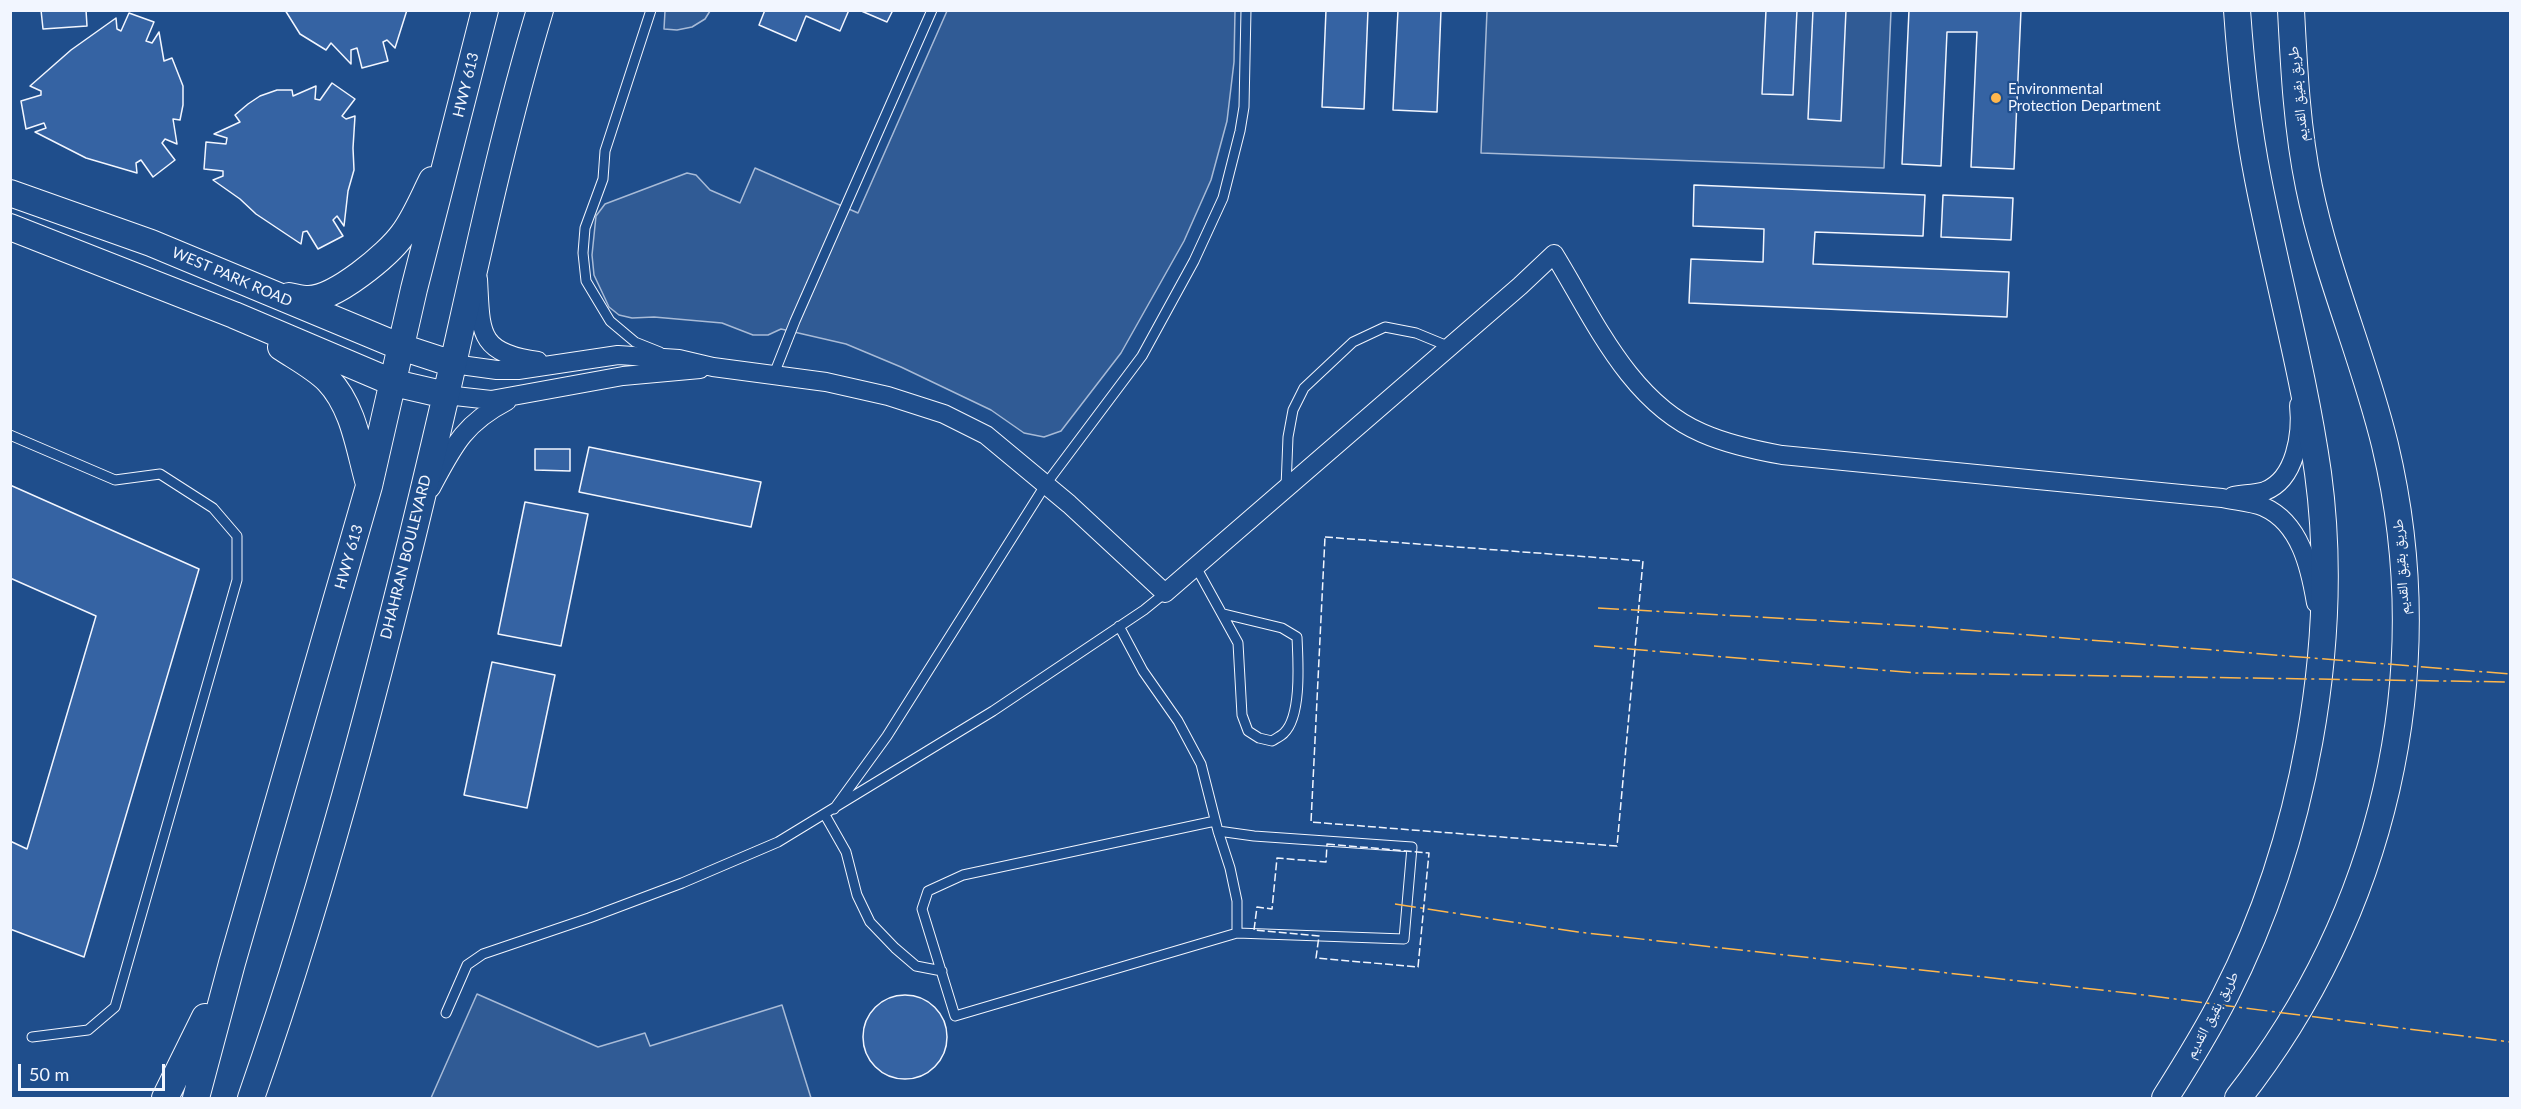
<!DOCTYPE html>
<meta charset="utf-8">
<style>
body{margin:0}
#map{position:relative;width:2521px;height:1109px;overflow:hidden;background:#1f4e8c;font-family:Lato,sans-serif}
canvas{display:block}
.frame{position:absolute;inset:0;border:12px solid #f2f6ff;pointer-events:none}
.scale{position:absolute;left:18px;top:1064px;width:147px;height:27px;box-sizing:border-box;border:3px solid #f2f6ff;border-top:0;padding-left:8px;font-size:18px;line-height:21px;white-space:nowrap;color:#f2f6ff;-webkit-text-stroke:4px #1f4e8c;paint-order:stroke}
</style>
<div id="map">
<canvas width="2521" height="1109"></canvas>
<div class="frame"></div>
<div class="scale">50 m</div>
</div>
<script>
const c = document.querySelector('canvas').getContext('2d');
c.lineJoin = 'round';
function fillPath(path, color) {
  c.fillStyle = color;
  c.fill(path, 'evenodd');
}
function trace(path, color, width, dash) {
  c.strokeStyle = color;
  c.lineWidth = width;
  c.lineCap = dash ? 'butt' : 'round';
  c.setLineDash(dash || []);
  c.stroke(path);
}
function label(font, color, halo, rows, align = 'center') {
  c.font = font + ' Lato,"Noto Naskh Arabic",sans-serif';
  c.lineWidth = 4.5;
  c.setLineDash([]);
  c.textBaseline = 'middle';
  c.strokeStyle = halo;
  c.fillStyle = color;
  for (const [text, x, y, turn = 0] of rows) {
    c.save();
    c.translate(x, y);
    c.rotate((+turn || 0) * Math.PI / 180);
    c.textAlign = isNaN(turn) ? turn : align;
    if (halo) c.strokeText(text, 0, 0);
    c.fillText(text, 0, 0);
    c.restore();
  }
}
const parking = new Path2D(`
 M 665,11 L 665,10 L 710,11 L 705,19 L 692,27 L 677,30 L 664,29 Z
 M 947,11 L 1235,11 L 1234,62 L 1227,121 L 1211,180 L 1184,241 L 1121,353 L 1061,431 L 1044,437 L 1024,433 L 991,410 L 901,367 L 846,344 L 781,329 L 768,335 L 753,335 L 722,323 L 654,317 L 632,318 L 619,315 L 609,307 L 594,275 L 592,255 L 596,216 L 605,204 L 687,173 L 696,175 L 710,190 L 740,203 L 755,168 L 858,213 Z
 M 1487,11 L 1891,11 L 1884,168 L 1481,153 Z
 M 477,994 L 598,1047 L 645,1033 L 650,1046 L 782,1005 L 811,1098 L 431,1098 Z`);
fillPath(parking, '#305b95');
trace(parking, '#a8bbd7', 1.5);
const building = new Path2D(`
 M 41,10 L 86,10 L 87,26 L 43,29 Z
 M 285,10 L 407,10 L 395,48 L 387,40 L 383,42 L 388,61 L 362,68 L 357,48 L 351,50 L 351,64 L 331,43 L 326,50 L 300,34 Z
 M 765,10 L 849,10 L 840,31 L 806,16 L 796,41 L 759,25 Z
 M 859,10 L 893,10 L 887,22 Z
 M 1326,10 L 1368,10 L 1364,109 L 1322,107 Z
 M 1398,10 L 1441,10 L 1437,112 L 1393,110 Z
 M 1766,10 L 1797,10 L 1793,95 L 1762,94 Z
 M 1813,10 L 1846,10 L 1841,121 L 1808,119 Z
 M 1909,10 L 2021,10 L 2014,169 L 1971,167 L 1977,32 L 1947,32 L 1941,166 L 1902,164 Z
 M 129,13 L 154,22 L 146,41 L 152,43 L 159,32 L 164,61 L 172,58 L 183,86 L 183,105 L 180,120 L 173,119 L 177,144 L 165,139 L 162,143 L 175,160 L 153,177 L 141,160 L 136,163 L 137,173 L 86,158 L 35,132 L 46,128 L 44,123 L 26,129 L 21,101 L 41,95 L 41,91 L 30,86 L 71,50 L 116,18 L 117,29 L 121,31 Z
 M 332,83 L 355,99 L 342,116 L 346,119 L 355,116 L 353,148 L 354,170 L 348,191 L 344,226 L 337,216 L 333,220 L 343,236 L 318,249 L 307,231 L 303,232 L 301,244 L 256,214 L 240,199 L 213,180 L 223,176 L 223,171 L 204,169 L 206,142 L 226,144 L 227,138 L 214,134 L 240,122 L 235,115 L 248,104 L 260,96 L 277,90 L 292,90 L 293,96 L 316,86 L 315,99 L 320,100 Z
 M 1694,185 L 1925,195 L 1923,236 L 1815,232 L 1813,264 L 2009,272 L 2007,317 L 1689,303 L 1691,259 L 1763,262 L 1764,229 L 1693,226 Z
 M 1943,195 L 2013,198 L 2011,240 L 1941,237 Z
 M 589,447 L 761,482 L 751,527 L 579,492 Z
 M 535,449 L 570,449 L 570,471 L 535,470 Z
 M 10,485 L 199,569 L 84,957 L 10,929 L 10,841 L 27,849 L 96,616 L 10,578 Z
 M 525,502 L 588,514 L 561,646 L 498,634 Z
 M 492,662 L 555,675 L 527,808 L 464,795 Z
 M863 1037a42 42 0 1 1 84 0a42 42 0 1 1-84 0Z`);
fillPath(building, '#3563a3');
trace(building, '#f2f6ff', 1.5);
const lane = new Path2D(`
 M 651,10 L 605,151 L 603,179 L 585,228 L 583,253 L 586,281 L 610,321 L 635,342 L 660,352
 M 774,374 L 795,321 L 932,10
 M 10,435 L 115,480 L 160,474 L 213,508 L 237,536 L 237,580 L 115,1007 L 88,1030 L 32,1037
 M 1286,487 L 1288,437 L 1293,410 L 1304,388 L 1353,342 L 1385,327 L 1416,333 L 1450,347
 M 1196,567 L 1238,643 L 1242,715 L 1248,731 L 1259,738 L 1272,741 C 1275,739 1281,736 1284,733 C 1302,716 1298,661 1297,637 L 1282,628 L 1224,614
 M 1119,626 L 1143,671 L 1178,721 L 1201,764 L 1218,831 L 1230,868 L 1237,901 L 1237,933
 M 834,809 L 887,736 L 1046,484 L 1142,356 L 1194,261 L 1223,198 L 1240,131 L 1244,107 L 1246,10
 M 825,815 L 846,852 L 857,895 L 870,922 L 895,948 L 916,966 L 942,971
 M 1215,821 L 963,875 L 928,891 L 922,909 L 955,1016 L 1237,933 L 1404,939 L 1412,847 L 1254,836 L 1218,831
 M 446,1013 L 467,965 L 483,954 L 589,918 L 682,883 L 778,842 L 993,711 L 1144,610 L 1165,593`);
const street = new Path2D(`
 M 478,279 C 481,332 477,353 538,361
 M 453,364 L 497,370 L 518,370 L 618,355 L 679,359 L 713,367 L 826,382 L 888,396 L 944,414 L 986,435 L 1069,504 L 1165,593 L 1520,286 L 1554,254 C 1593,317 1629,402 1702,433 C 1727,444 1754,450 1782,455 L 2222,498 C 2235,501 2252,502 2264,507 C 2300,523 2310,567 2316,603
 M 446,395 L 491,400 L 623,376 L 700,369
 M 431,488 C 453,447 463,424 507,401
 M 2233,496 C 2243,494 2255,494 2265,491 C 2296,479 2302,433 2299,405`);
const secondary = new Path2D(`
 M 10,193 L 151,243 L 401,347 L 453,364
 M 10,227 L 234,315 L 394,383 L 446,395
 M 289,296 C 295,297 302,299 308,299 C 335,299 388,255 403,234 C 415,218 423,198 432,180
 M 281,347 C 296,357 315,367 328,380 C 354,407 359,449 369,484
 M 165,1098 L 205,1017
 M 196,1098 L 232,963 L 369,486 L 414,289 L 485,10
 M 251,1098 C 331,869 391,632 446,395 C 475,267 502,137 540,10
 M 2165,1098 C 2186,1065 2207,1031 2225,996 C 2303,844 2341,643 2318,473 C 2304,374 2277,277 2258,179 C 2247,123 2241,67 2237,10
 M 2238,1098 C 2383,913 2440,676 2385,445 C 2364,358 2327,275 2309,187 C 2297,129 2294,69 2291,10`);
trace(lane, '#f2f6ff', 11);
trace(street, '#f2f6ff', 20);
trace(secondary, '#f2f6ff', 28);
trace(lane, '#1f4e8c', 9);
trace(street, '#1f4e8c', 18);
trace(secondary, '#1f4e8c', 26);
trace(new Path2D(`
 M 1325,537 L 1643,561 L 1617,846 L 1311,822 Z
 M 1327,844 L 1429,853 L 1418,967 L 1316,958 L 1319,936 L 1254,930 L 1257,907 L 1272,909 L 1277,858 L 1326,862 Z`), '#f2f6ff', 1.5, [8, 3]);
trace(new Path2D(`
 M 1598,608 L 1917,626 L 2510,674
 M 1594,646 L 1916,673 L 2510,682
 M 1395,904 L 1578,932 L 2128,993 L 2510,1042`), '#ffb74d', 1.5, [21, 4.5, 3, 4.5]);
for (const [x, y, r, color] of [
 [1996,98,6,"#ffb74d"]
]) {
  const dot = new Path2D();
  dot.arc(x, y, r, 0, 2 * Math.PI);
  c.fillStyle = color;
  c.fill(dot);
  trace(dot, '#1f4e8c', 2);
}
label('15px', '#f2f6ff', '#1f4e8c', [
 ["HWY 613",466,85,-76],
 ["طريق بقيق القديم",2298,94,-96],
 ["WEST PARK ROAD",232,277,23],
 ["HWY 613",349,557,-74],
 ["DHAHRAN BOULEVARD",406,557,-76],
 ["طريق بقيق القديم",2401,567,-94],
 ["طريق بقيق القديم",2212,1015,-62]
]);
label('15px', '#f2f6ff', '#1f4e8c', [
 ["Environmental",2008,89],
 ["Protection Department",2008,106]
], 'left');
</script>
